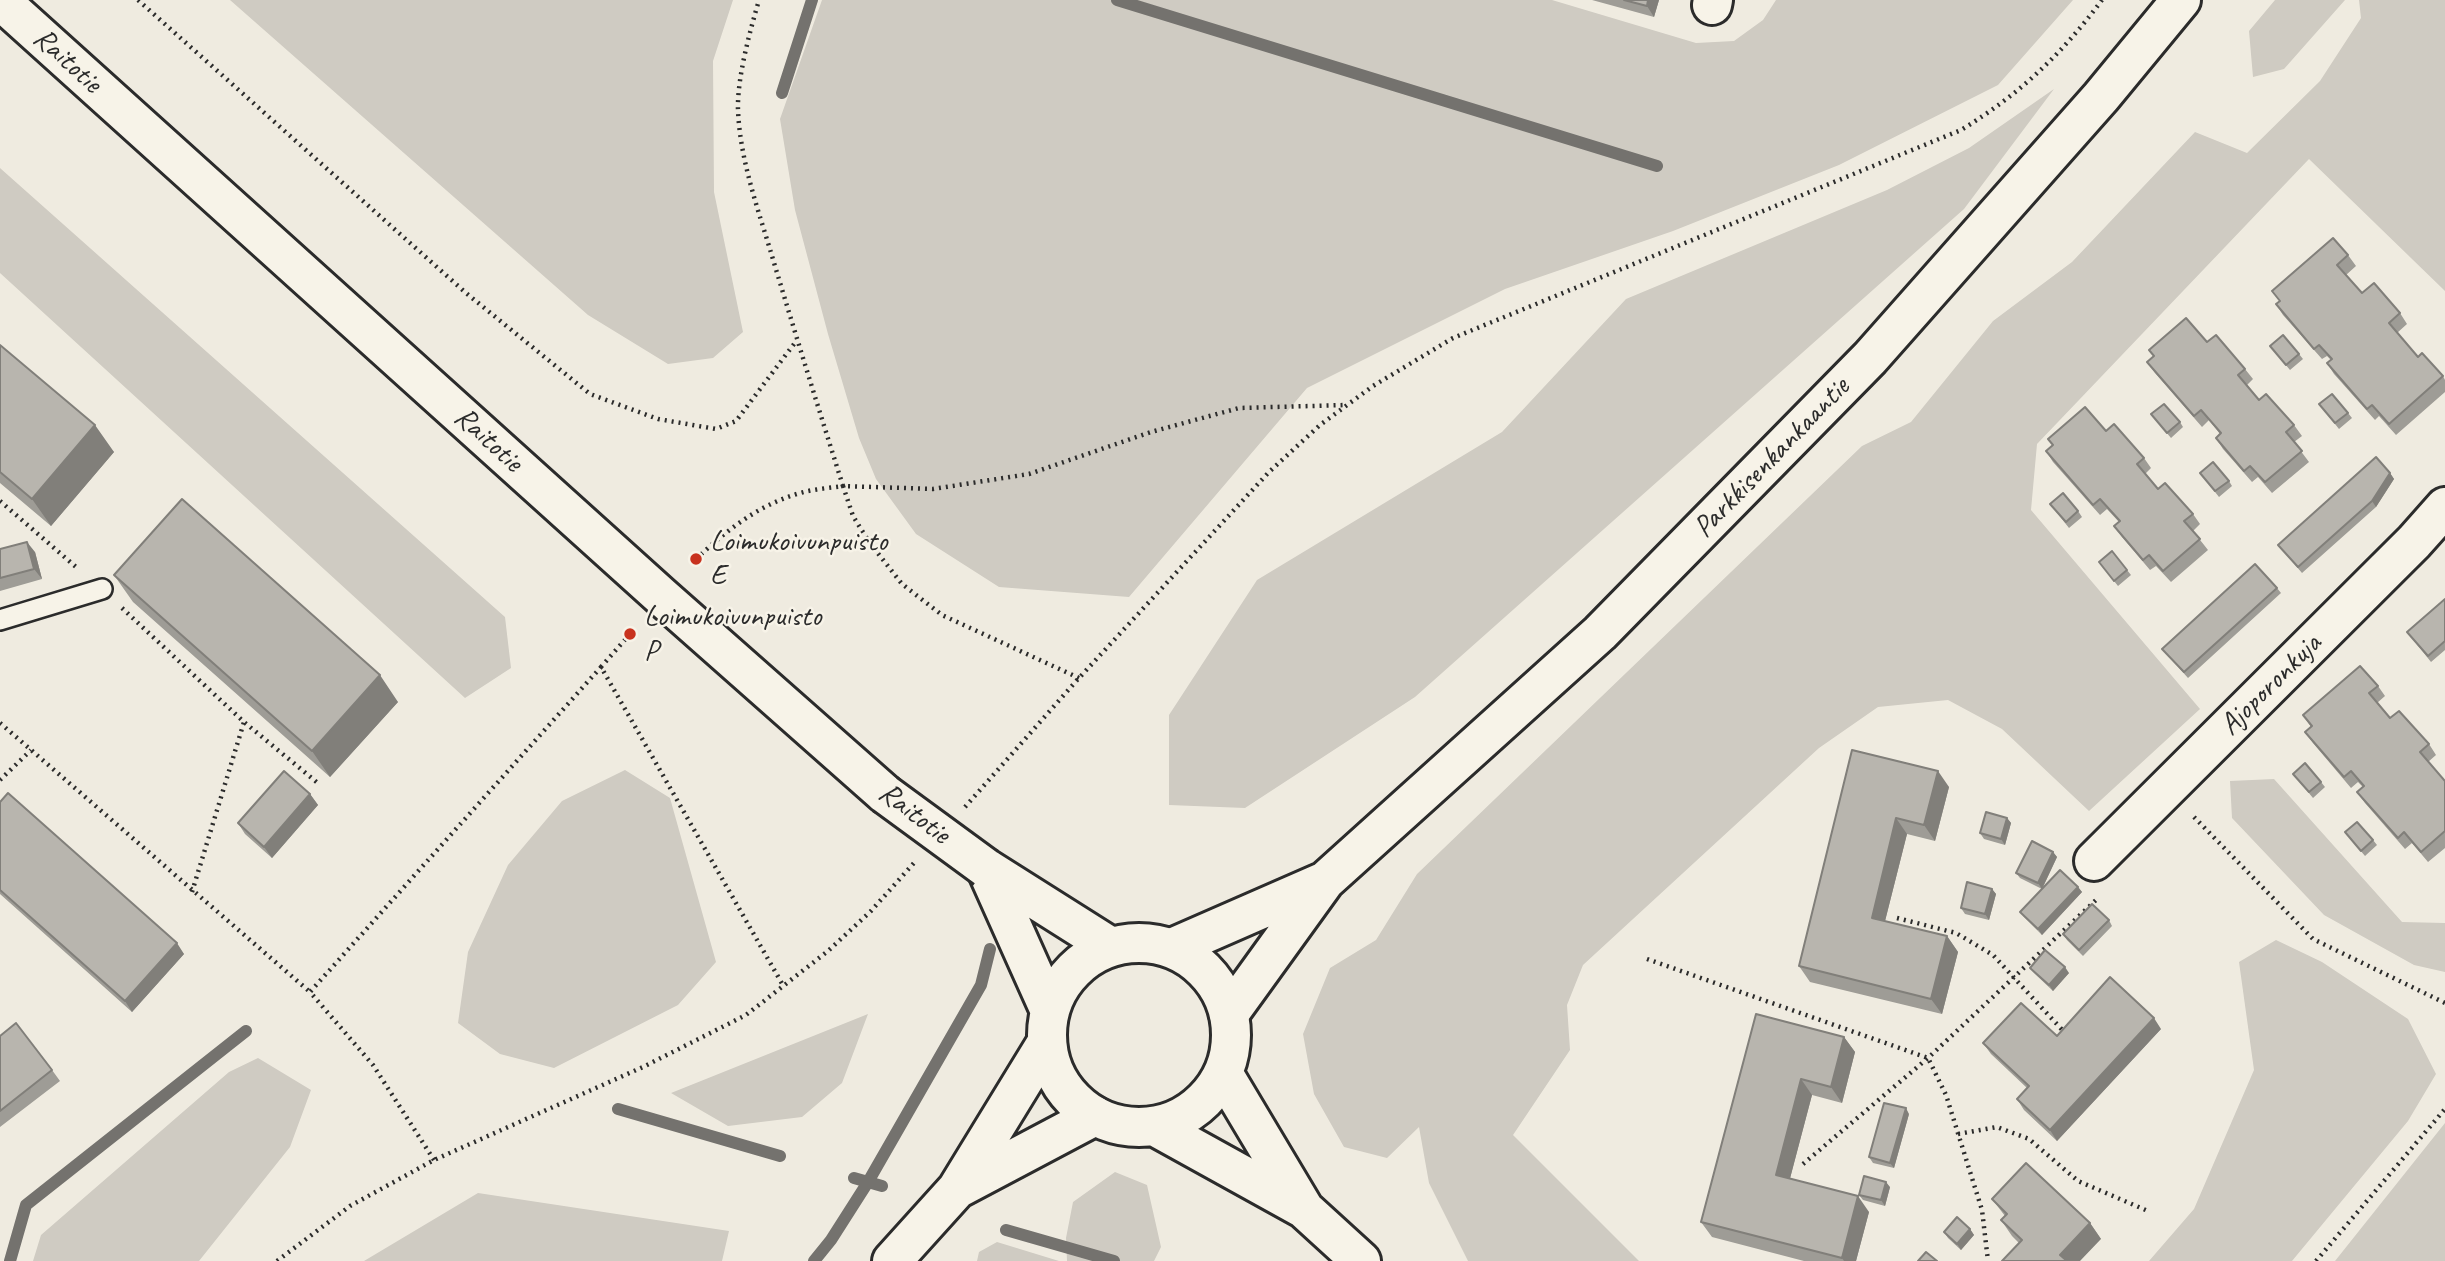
<!DOCTYPE html>
<style>
body{margin:0}
canvas{display:block;background:#efebe0}
</style>
<canvas width="2445" height="1261"></canvas>
<script>
const c = document.querySelector('canvas').getContext('2d');
c.lineJoin = 'round';
function fillPath(path, color) {
  c.fillStyle = color;
  c.fill(path, 'evenodd');
}
function trace(path, color, width, dash) {
  c.strokeStyle = color;
  c.lineWidth = width;
  c.lineCap = dash ? 'butt' : 'round';
  c.setLineDash(dash || []);
  c.stroke(path);
}
function label(font, color, halo, rows, align = 'center') {
  c.font = font + ' Caveat,sans-serif';
  c.lineWidth = 5;
  c.setLineDash([]);
  c.textBaseline = 'middle';
  c.strokeStyle = halo;
  c.fillStyle = color;
  for (const [text, x, y, turn = 0] of rows) {
    c.save();
    c.translate(x, y);
    c.rotate((+turn || 0) * Math.PI / 180);
    c.textAlign = isNaN(turn) ? turn : align;
    if (halo) c.strokeText(text, 0, 0);
    c.fillText(text, 0, 0);
    c.restore();
  }
}
fillPath(new Path2D(`
 M 230,0 L 733,0 L 713,61 L 714,192 L 743,332 L 713,358 L 668,364 L 588,315 Z
 M 822,0 L 1552,0 L 1696,43 L 1734,41 L 1763,20 L 1776,0 L 2073,0 L 1998,85 L 1839,165 L 1673,231 L 1505,289 L 1307,388 L 1129,597 L 999,587 L 916,534 L 876,479 L 859,438 L 828,334 L 795,210 L 780,119 Z
 M 2275,0 L 2345,0 L 2284,69 L 2253,77 L 2249,31 Z
 M 2359,0 L 2445,0 L 2445,291 L 2309,159 L 2037,444 L 2031,510 L 2200,709 L 2089,811 L 2002,729 L 1948,700 L 1878,707 L 1819,748 L 1583,965 L 1567,1005 L 1570,1050 L 1513,1135 L 1639,1261 L 1468,1261 L 1429,1183 L 1419,1127 L 1387,1158 L 1344,1147 L 1314,1094 L 1303,1034 L 1330,968 L 1376,940 L 1417,874 L 1862,446 L 1911,422 L 1993,321 L 2072,262 L 2195,132 L 2247,153 L 2320,81 L 2361,18 Z
 M 2054,89 L 1964,209 L 1415,697 L 1245,808 L 1169,805 L 1169,715 L 1257,580 L 1502,432 L 1626,299 L 1887,190 L 1969,148 Z
 M 0,168 L 505,617 L 511,668 L 465,698 L 0,273 Z
 M 625,770 L 670,798 L 716,962 L 678,1005 L 554,1068 L 500,1054 L 458,1023 L 468,952 L 508,865 L 562,801 Z
 M 2274,779 L 2402,922 L 2445,923 L 2445,972 L 2414,965 L 2324,915 L 2232,818 L 2230,781 Z
 M 2276,940 L 2322,962 L 2408,1019 L 2436,1074 L 2408,1121 L 2292,1261 L 2149,1261 L 2194,1209 L 2254,1070 L 2239,962 Z
 M 868,1014 L 842,1083 L 802,1117 L 728,1126 L 671,1093 Z
 M 258,1058 L 311,1090 L 290,1147 L 199,1261 L 33,1261 L 41,1235 L 229,1072 Z
 M 2445,1123 L 2445,1261 L 2335,1261 Z
 M 1115,1172 L 1147,1185 L 1161,1247 L 1154,1261 L 1067,1261 L 1066,1238 L 1073,1202 Z
 M 478,1193 L 729,1231 L 722,1261 L 364,1261 Z
 M 997,1242 L 1059,1261 L 977,1261 L 979,1252 Z`), '#cfcbc2');
trace(new Path2D(`
 M 1117,0 L 1657,166
 M 782,93 L 812,0
 M 618,1109 L 780,1156
 M 854,1178 L 882,1186
 M 1006,1230 L 1114,1261
 M 10,1261 L 26,1205 L 246,1031
 M 814,1261 L 831,1240 L 868,1182 L 981,985 L 990,949`), '#74726e', 12);
const service = new Path2D(`
 M 0,620 L 102,589`);
const minor = new Path2D(`
 M 1712,5 L 1713,0
 M 2094,861 L 2414,542 L 2445,507`);
const tertiary = new Path2D(`
 M 959,1188 L 1095,1116
 M 892,1261 L 957,1189 L 1047,1042`);
const secondary = new Path2D(`
 M 1172,948 L 1323,882
 M 1229,1014 L 1325,881 L 1600,633 L 1870,358 L 2101,97 L 2181,0`);
const primary = new Path2D(`
 M 0,0 L 661,596 L 885,794
 M 986,868 L 1050,1011
 M 986,868 L 1111,947
 M1047 1035a92 92 0 1 1 184 0a92 92 0 1 1-184 0Z
 M 1223,1073 L 1303,1207
 M 1154,1126 L 1304,1209 L 1361,1261`);
trace(service, '#2b2b2b', 24);
trace(minor, '#2b2b2b', 44);
trace(tertiary, '#2b2b2b', 44);
trace(secondary, '#2b2b2b', 44);
trace(primary, '#2b2b2b', 44);
trace(new Path2D(`
 M 138,0 L 466,293 L 590,394 L 658,419 L 716,429 L 736,421 L 797,340
 M 0,501 L 76,567
 M 696,559 C 727,530 758,505 800,493 C 814,489 829,488 843,486 C 819,410 795,333 772,256 C 758,209 740,160 738,110 C 737,78 750,31 759,0
 M 122,608 L 244,722 L 319,784
 M 630,634 L 601,667 L 784,987
 M 1079,678 L 942,615 L 902,584 L 869,542 L 853,516 L 843,486 L 933,489 L 1029,474 L 1151,432 L 1239,408 L 1346,405
 M 0,723 L 310,992
 M 0,780 L 31,750
 M 965,807 L 1079,678 L 1269,472 L 1320,425 L 1373,386 L 1453,338 L 1961,130 C 2020,94 2061,55 2102,0
 M 2194,817 L 2313,939 L 2445,1003
 M 192,892 L 244,722
 M 1897,918 L 1956,933 L 1993,955 L 2066,1034
 M 1647,959 L 1928,1058 L 1946,1095 L 1982,1210 L 1988,1261
 M 1958,1134 L 1997,1127 L 2029,1139 L 2078,1181 L 2148,1211
 M 434,1160 L 373,1065 L 310,992 L 601,667
 M 1803,1164 L 1928,1058 L 2096,900
 M 277,1261 L 350,1206 L 434,1160 L 643,1067 L 746,1015 L 828,951 L 871,911 L 914,863
 M 2316,1261 L 2445,1109`), '#2b2b2b', 4.5, [2, 5]);
trace(service, '#f7f3e8', 19);
trace(minor, '#f7f3e8', 38);
trace(tertiary, '#f7f3e8', 38);
trace(secondary, '#f7f3e8', 38);
trace(primary, '#f7f3e8', 38);
const primaryBridge = new Path2D(`
 M 885,794 L 986,868`);
trace(primaryBridge, '#2b2b2b', 44, []);
trace(primaryBridge, '#f7f3e8', 38);
fillPath(new Path2D(`
 M 1592,0 L 1659,0 L 1654,17 Z
 M 2348,255 L 2356,266 L 2346,275 L 2362,293 L 2400,313 L 2407,324 L 2397,333 L 2418,357 L 2443,376 L 2445,380 L 2445,392 L 2396,435 L 2379,416 L 2375,420 L 2334,374 L 2327,363 L 2331,360 L 2327,356 L 2322,359 L 2283,315 L 2276,304 L 2280,302 L 2272,291 Z
 M 2207,342 L 2245,369 L 2253,379 L 2247,385 L 2259,400 L 2294,425 L 2302,436 L 2294,442 L 2309,462 L 2272,493 L 2258,477 L 2252,482 L 2223,449 L 2216,438 L 2220,434 L 2209,420 L 2202,427 L 2155,373 L 2147,362 L 2154,356 L 2149,350 Z
 M 0,345 L 114,452 L 51,526 L 0,483 Z
 M 2270,346 L 2299,354 L 2303,359 L 2290,370 Z
 M 2319,404 L 2348,413 L 2352,418 L 2339,429 Z
 M 2151,414 L 2180,422 L 2183,427 L 2171,438 Z
 M 2106,431 L 2144,458 L 2151,468 L 2145,474 L 2158,489 L 2193,514 L 2200,524 L 2193,531 L 2208,550 L 2171,582 L 2156,566 L 2150,570 L 2122,537 L 2114,526 L 2119,522 L 2107,509 L 2100,515 L 2053,462 L 2046,451 Z
 M 2200,473 L 2229,481 L 2232,486 L 2219,497 Z
 M 2390,473 L 2394,479 L 2376,507 L 2302,573 L 2278,545 Z
 M 2050,504 L 2078,511 L 2082,517 L 2069,528 Z
 M 0,549 L 35,552 L 42,579 L 0,591 Z
 M 2099,562 L 2127,570 L 2131,575 L 2118,586 Z
 M 114,575 L 398,702 L 330,777 L 133,602 Z
 M 2277,588 L 2281,593 L 2188,678 L 2162,649 Z
 M 2445,599 L 2445,650 L 2431,662 L 2407,632 Z
 M 2378,686 L 2385,696 L 2377,703 L 2390,718 L 2429,744 L 2436,755 L 2428,762 L 2445,781 L 2445,848 L 2428,862 L 2412,843 L 2405,849 L 2365,803 L 2357,792 L 2363,787 L 2358,782 L 2351,788 L 2313,743 L 2305,732 L 2311,727 L 2303,715 Z
 M 1852,750 L 1949,787 L 1935,841 L 1907,834 L 1885,921 L 1947,936 L 1958,952 L 1942,1014 L 1810,982 L 1799,966 Z
 M 2293,774 L 2321,782 L 2325,787 L 2313,798 Z
 M 310,794 L 318,805 L 272,858 L 245,834 L 238,823 Z
 M 0,802 L 184,954 L 132,1012 L 0,894 Z
 M 2007,818 L 2011,823 L 2005,845 L 1984,839 L 1980,833 Z
 M 2345,832 L 2373,840 L 2377,845 L 2365,856 Z
 M 2053,852 L 2057,857 L 2042,889 L 2020,878 L 2016,873 Z
 M 2078,887 L 2082,892 L 2042,935 L 2024,917 L 2020,912 Z
 M 1992,889 L 1996,894 L 1989,920 L 1965,914 L 1961,908 Z
 M 2109,920 L 2112,926 L 2083,956 L 2067,940 L 2063,934 Z
 M 2030,968 L 2069,973 L 2053,991 L 2034,973 Z
 M 1756,1014 L 1844,1037 L 1855,1052 L 1842,1103 L 1812,1095 L 1790,1178 L 1869,1212 L 1856,1261 L 1804,1261 L 1712,1237 L 1701,1222 Z
 M 2161,1029 L 2057,1141 L 2024,1110 L 2017,1099 L 2027,1088 L 1991,1054 L 1983,1043 L 2057,1036 Z
 M 0,1036 L 52,1070 L 60,1081 L 0,1127 Z
 M 1909,1114 L 1894,1168 L 1873,1163 L 1869,1157 Z
 M 1890,1187 L 1885,1206 L 1863,1200 L 1859,1195 Z
 M 1992,1199 L 2090,1223 L 2101,1239 L 2019,1243 L 2012,1236 L 2001,1220 L 2005,1216 Z
 M 1970,1229 L 1974,1235 L 1961,1250 L 1948,1238 L 1944,1232 Z`), '#9e9c96');
fillPath(new Path2D(`
 M 1648,0 L 1659,0 L 1654,17 L 1647,6 Z
 M 95,425 L 114,452 L 51,526 L 32,499 Z
 M 2390,473 L 2394,479 L 2376,507 L 2372,501 Z
 M 27,542 L 35,552 L 42,579 L 34,569 Z
 M 380,675 L 398,702 L 330,777 L 312,751 Z
 M 1938,771 L 1949,787 L 1935,841 L 1924,825 Z
 M 310,794 L 318,805 L 272,858 L 264,847 Z
 M 1896,818 L 1907,834 L 1882,933 L 1872,918 Z
 M 2007,818 L 2011,823 L 2005,845 L 2001,839 Z
 M 2053,852 L 2057,857 L 2042,889 L 2038,883 Z
 M 2078,887 L 2082,892 L 2042,935 L 2038,929 Z
 M 1992,889 L 1996,894 L 1989,920 L 1985,914 Z
 M 1947,936 L 1958,952 L 1942,1014 L 1931,999 Z
 M 177,943 L 184,954 L 132,1012 L 125,1001 Z
 M 2065,967 L 2069,973 L 2053,991 L 2049,985 Z
 M 2154,1018 L 2161,1029 L 2057,1141 L 2050,1130 Z
 M 1844,1037 L 1855,1052 L 1842,1103 L 1831,1087 Z
 M 1801,1079 L 1812,1095 L 1787,1190 L 1776,1175 Z
 M 1906,1108 L 1909,1114 L 1894,1168 L 1890,1163 Z
 M 1886,1182 L 1890,1187 L 1885,1206 L 1881,1200 Z
 M 1858,1196 L 1869,1212 L 1856,1261 L 1844,1261 L 1842,1258 Z
 M 2090,1223 L 2101,1239 L 2080,1261 L 2065,1261 L 2060,1255 Z
 M 1970,1229 L 1974,1235 L 1961,1250 L 1957,1244 Z`), '#817f7a');
const building = new Path2D(`
 M 1624,0 L 1648,0 L 1647,6 Z
 M 2333,238 L 2348,255 L 2337,265 L 2362,293 L 2374,283 L 2400,313 L 2389,323 L 2418,357 L 2422,353 L 2443,376 L 2389,424 L 2372,405 L 2367,409 L 2327,363 L 2332,359 L 2319,345 L 2314,349 L 2276,304 L 2280,301 L 2272,291 Z
 M 2186,318 L 2207,342 L 2216,335 L 2245,369 L 2238,375 L 2259,400 L 2266,394 L 2294,425 L 2286,432 L 2302,451 L 2265,482 L 2250,466 L 2244,471 L 2216,438 L 2221,433 L 2201,410 L 2194,416 L 2147,362 L 2154,356 L 2149,350 Z
 M 2283,335 L 2299,354 L 2286,365 L 2270,346 Z
 M 0,345 L 95,425 L 32,499 L 0,472 Z
 M 2332,394 L 2348,413 L 2335,423 L 2319,404 Z
 M 2164,404 L 2180,422 L 2167,433 L 2151,414 Z
 M 2085,407 L 2106,431 L 2114,424 L 2144,458 L 2137,464 L 2158,489 L 2165,483 L 2193,514 L 2184,521 L 2200,539 L 2163,571 L 2149,555 L 2143,560 L 2114,526 L 2120,521 L 2100,499 L 2093,505 L 2046,451 L 2053,445 L 2048,439 Z
 M 2376,457 L 2390,473 L 2372,501 L 2298,567 L 2278,545 Z
 M 2213,462 L 2229,481 L 2215,491 L 2200,473 Z
 M 2063,493 L 2078,511 L 2066,522 L 2050,504 Z
 M 182,499 L 380,675 L 312,751 L 114,575 Z
 M 27,542 L 34,569 L 0,578 L 0,549 Z
 M 2112,551 L 2127,570 L 2114,581 L 2099,562 Z
 M 2255,564 L 2277,588 L 2184,672 L 2162,649 Z
 M 2445,599 L 2445,641 L 2428,656 L 2407,632 Z
 M 2360,666 L 2378,686 L 2369,693 L 2390,718 L 2399,711 L 2429,744 L 2420,752 L 2445,781 L 2445,831 L 2421,852 L 2404,832 L 2398,838 L 2357,792 L 2364,786 L 2351,771 L 2344,777 L 2305,732 L 2312,726 L 2303,715 Z
 M 1852,750 L 1938,771 L 1924,825 L 1896,818 L 1872,918 L 1947,936 L 1931,999 L 1799,966 Z
 M 2305,763 L 2321,782 L 2309,792 L 2293,774 Z
 M 284,771 L 310,794 L 264,847 L 238,823 Z
 M 8,793 L 177,943 L 125,1001 L 0,890 L 0,802 Z
 M 1986,812 L 2007,818 L 2001,839 L 1980,833 Z
 M 2357,822 L 2373,840 L 2361,851 L 2345,832 Z
 M 2032,841 L 2053,852 L 2038,883 L 2016,873 Z
 M 2060,870 L 2078,887 L 2038,929 L 2020,912 Z
 M 1967,882 L 1992,889 L 1985,914 L 1961,908 Z
 M 2092,904 L 2109,920 L 2079,950 L 2063,934 Z
 M 2045,950 L 2065,967 L 2049,985 L 2030,968 Z
 M 2110,977 L 2154,1018 L 2050,1130 L 2017,1099 L 2029,1086 L 1983,1043 L 2021,1003 L 2057,1036 Z
 M 1756,1014 L 1844,1037 L 1831,1087 L 1801,1079 L 1776,1175 L 1858,1196 L 1842,1258 L 1701,1222 Z
 M 16,1023 L 52,1070 L 0,1111 L 0,1036 Z
 M 1884,1103 L 1906,1108 L 1890,1163 L 1869,1157 Z
 M 2026,1163 L 2090,1223 L 2060,1255 L 2067,1261 L 2002,1261 L 2022,1240 L 2001,1220 L 2007,1214 L 1992,1199 Z
 M 1864,1176 L 1886,1182 L 1881,1200 L 1859,1195 Z
 M 1957,1217 L 1970,1229 L 1957,1244 L 1944,1232 Z
 M 1926,1252 L 1937,1261 L 1918,1261 Z`);
fillPath(building, '#b8b5ae');
trace(building, '#817f7a', 2);
for (const [x, y, r, color] of [
 [696,559,7,"#c8321e"],
 [630,634,7,"#c8321e"]
]) {
  const dot = new Path2D();
  dot.arc(x, y, r, 0, 2 * Math.PI);
  c.fillStyle = color;
  c.fill(dot);
  trace(dot, '#f7f3e8', 2.5);
}
label('30px', '#2b2b2b', '#f7f3e8', [
 ["Raitotie",67,61,42],
 ["Raitotie",488,440,42],
 ["Parkkisenkankaantie",1772,458,-46],
 ["Ajoporonkuja",2271,685,-45],
 ["Raitotie",914,814,37]
]);
label('30px', '#2b2b2b', '#f7f3e8', [
 ["Loimukoivunpuisto",710,542],
 ["E",710,576],
 ["Loimukoivunpuisto",644,617],
 ["P",644,651]
], 'left');
</script>
